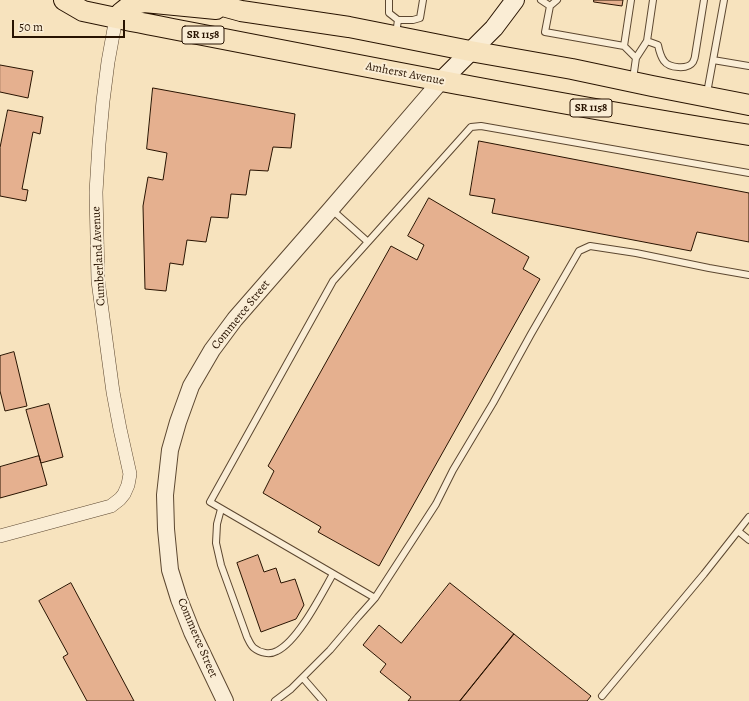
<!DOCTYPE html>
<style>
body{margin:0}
#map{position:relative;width:749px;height:701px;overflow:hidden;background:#f7e3be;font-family:Alegreya,serif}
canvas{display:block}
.scale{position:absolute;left:12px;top:20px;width:113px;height:18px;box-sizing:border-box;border:2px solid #281301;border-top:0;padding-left:5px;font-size:12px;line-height:14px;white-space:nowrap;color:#281301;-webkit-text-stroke:3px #faedd5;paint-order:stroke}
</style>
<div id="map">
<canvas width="749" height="701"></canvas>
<div class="scale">50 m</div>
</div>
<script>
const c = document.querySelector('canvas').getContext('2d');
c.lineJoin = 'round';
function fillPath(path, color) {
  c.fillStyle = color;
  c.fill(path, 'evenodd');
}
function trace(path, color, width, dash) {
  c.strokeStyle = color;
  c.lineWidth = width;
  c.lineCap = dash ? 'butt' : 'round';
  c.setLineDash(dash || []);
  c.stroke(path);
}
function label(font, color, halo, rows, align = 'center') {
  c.font = font + ' Alegreya,serif';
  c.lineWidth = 4;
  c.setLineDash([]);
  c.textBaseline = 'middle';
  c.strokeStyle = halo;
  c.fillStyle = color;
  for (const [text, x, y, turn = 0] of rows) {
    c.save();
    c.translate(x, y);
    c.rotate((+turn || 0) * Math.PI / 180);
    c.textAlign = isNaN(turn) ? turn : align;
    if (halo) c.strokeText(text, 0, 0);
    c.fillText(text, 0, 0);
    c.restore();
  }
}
const building = new Path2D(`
 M 594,0 L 623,0 L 622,6 L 594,2 Z
 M 0,65 L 33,71 L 28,98 L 0,92 Z
 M 153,88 L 295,114 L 291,148 L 273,147 L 268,171 L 250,170 L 246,195 L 231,194 L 228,218 L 211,217 L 206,242 L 187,240 L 183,265 L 170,263 L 166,291 L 145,289 L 143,206 L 148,177 L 163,180 L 167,153 L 147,149 Z
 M 8,110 L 43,117 L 40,134 L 33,132 L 22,189 L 28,190 L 26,201 L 0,196 L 0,148 Z
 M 479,141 L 749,193 L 749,242 L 697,232 L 691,251 L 492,213 L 495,199 L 470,195 Z
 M 429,198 L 529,257 L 523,269 L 540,279 L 379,566 L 318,532 L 321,527 L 263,493 L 274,471 L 268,466 L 391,246 L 417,260 L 424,245 L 408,236 Z
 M 14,352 L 27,406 L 5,411 L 0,391 L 0,356 Z
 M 49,404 L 63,457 L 41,463 L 26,410 Z
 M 39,456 L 47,485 L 0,498 L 0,467 Z
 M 258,555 L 264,572 L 276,568 L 281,583 L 295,579 L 304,605 L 296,619 L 261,632 L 237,563 Z
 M 71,583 L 134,701 L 87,701 L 63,657 L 68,654 L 39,601 Z
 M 450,583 L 514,634 L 460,701 L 408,701 L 411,697 L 380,672 L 386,664 L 363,645 L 379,625 L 401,643 Z
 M 514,634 L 591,696 L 587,701 L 460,701 Z`);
fillPath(building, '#e5b08f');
trace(building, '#281301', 1);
const service = new Path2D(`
 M 389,0 L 389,13 L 398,20 L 396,34
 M 541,0 L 550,6 L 545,32 L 624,46 L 636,58
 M 550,6 L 557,0
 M 398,20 L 413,20 L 420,18 L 423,0
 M 647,41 L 658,45 C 659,50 661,57 664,61 C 669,68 688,70 693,62 C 694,60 695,58 695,56 L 704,0
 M 624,46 L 631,0
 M 713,60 L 749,66
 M 633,79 L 636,58 L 647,41 L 653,0
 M 707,93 L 724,0
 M 331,209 L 368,242
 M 221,509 L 217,524 L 216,543 L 221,565 L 247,637 C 249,641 251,646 254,648 C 260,653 270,655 277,651 C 298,641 321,595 333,574
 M 738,531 L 749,540
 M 375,598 L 210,502 L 333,281 L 471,127 L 481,126 L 749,173
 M 303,678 L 323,701
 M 602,696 L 704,574 L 749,517
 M 275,701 L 291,689 L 330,650 L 358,617 L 375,598 L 436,504 L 453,470 L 493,403 L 531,334 L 579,251 L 590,246 L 636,253 L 709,268 L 749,275`);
const minor = new Path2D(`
 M 0,536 L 111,506 L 120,499 L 124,494 L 128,485 L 130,474 L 120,429 L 113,392 L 98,281 L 96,192 L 99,144 L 103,101 L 108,62 L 116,18`);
const tertiary = new Path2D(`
 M 225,701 L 192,632 L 179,599 L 170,570 L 166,529 L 165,495 L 170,450 L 178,422 L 191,386 L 212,350 L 235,319 L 331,209 L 441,81`);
const secondary = new Path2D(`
 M 441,81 L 494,28 L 515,0`);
const primary = new Path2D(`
 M 64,0 L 83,11 L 116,18 C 327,59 537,101 749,135
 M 201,0 L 241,11 L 349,27 L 470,51 L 572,69 L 652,86 L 749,105
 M 116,18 C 124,9 131,4 144,2 L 216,9`);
trace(service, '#5c4730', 8);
trace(minor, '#5c4730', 14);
trace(tertiary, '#5c4730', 18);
trace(secondary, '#281301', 20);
trace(primary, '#281301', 22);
trace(service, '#faedd5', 6);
trace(minor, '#faedd5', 13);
trace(tertiary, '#faedd5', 16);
trace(secondary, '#faedd5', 18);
trace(primary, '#f7e3be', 20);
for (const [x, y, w] of [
 [203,35,42],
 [591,108,42]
]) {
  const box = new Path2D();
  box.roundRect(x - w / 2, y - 9, w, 18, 3);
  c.fillStyle = '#faedd5';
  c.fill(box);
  trace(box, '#281301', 1);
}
label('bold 11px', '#281301', null, [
 ["SR 1158",203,35],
 ["SR 1158",591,108]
]);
label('12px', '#281301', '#faedd5', [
 ["Amherst Avenue",405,74,11],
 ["Cumberland Avenue",99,256,-93],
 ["Commerce Street",241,315,-51],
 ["Commerce Street",197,638,67]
]);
</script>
